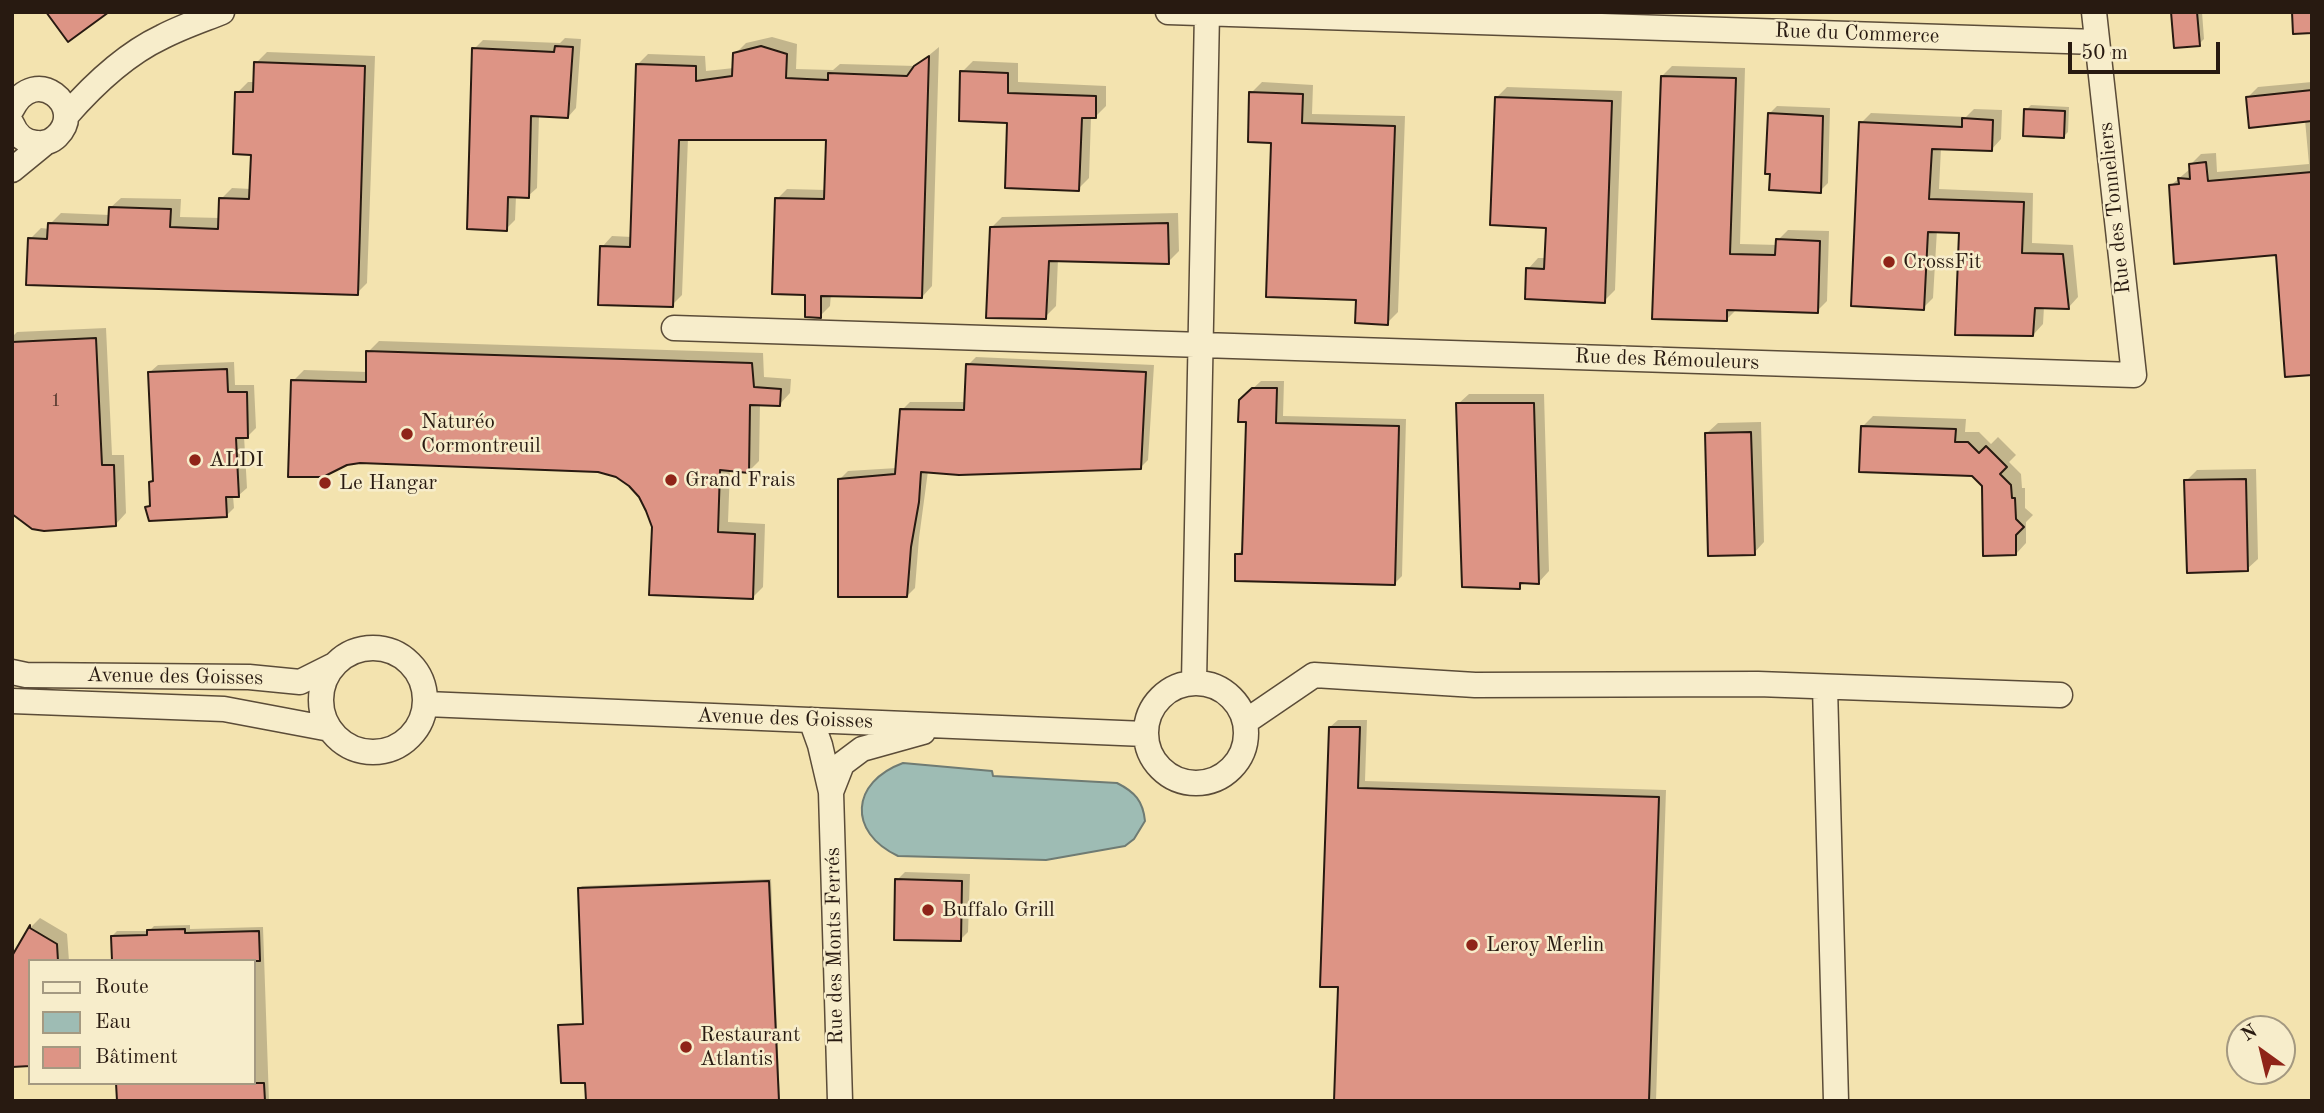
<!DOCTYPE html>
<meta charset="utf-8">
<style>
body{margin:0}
#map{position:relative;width:2324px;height:1113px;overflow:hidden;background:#f3e3af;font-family:"Old Standard TT",serif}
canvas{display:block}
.frame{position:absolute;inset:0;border:14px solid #281a11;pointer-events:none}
.legend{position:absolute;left:28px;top:959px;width:228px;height:126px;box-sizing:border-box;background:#f7edcb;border:2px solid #a49981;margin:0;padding:9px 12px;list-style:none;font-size:21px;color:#281a11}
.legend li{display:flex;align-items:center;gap:14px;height:35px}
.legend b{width:35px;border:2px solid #a49981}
.north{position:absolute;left:2226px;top:1015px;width:70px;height:70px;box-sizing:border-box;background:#f7edcb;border:2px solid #a49981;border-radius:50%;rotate:326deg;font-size:19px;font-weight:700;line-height:28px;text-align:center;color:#281a11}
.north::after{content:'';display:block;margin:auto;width:24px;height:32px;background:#8f2418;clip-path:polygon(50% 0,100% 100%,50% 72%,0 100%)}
.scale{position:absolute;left:2068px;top:42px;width:152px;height:32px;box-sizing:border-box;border:4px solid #281a11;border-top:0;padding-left:9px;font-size:21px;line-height:24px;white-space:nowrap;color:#281a11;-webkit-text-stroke:5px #f7edcb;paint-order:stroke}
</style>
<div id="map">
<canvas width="2324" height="1113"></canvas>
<div class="frame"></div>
<ul class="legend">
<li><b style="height:9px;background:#f7edcb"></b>Route</li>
<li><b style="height:19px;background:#9ebcb4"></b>Eau</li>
<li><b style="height:19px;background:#dd9485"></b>Bâtiment</li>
</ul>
<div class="north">N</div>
<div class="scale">50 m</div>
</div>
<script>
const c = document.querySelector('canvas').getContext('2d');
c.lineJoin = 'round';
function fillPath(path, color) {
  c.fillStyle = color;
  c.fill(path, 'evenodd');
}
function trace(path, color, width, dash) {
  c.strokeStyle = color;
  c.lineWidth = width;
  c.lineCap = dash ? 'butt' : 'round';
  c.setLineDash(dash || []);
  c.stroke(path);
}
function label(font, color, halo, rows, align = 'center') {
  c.font = font + ' "Old Standard TT",serif';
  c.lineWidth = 5;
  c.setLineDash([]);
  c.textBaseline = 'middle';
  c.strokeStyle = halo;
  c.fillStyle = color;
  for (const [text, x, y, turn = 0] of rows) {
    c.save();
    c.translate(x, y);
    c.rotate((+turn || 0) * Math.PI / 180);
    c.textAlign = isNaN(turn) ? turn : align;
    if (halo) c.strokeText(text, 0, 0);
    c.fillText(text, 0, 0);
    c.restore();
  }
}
const water = new Path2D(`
 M 903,763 L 992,771 L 993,776 L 1117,783 C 1135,792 1143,801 1145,821 L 1134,839 L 1125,846 L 1046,860 L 898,856 C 847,832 851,782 903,763 Z`);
fillPath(water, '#9ebcb4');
trace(water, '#6f7b73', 2);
fillPath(new Path2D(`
 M 2173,12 L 2202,12 L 2204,39 L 2199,44 Z
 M 772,37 L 797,44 L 796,69 L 833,70 L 840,64 L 916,66 L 939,47 L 932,286 L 922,297 L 831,294 L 830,306 L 820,316 L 807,293 L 777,199 L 787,189 L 826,190 L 828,139 L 688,138 L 682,295 L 672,305 L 602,247 L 612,236 L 632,237 L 638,64 L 648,54 L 705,56 L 706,71 L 734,68 L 735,54 L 746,43 Z
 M 565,38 L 581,39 L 576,108 L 568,117 L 539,115 L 537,188 L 528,196 L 516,196 L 515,220 L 506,229 L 474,49 L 483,40 L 560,43 Z
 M 267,52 L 375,56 L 367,283 L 357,293 L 30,239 L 41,228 L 50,229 L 50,224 L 61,213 L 110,215 L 110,208 L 121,198 L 181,199 L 180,217 L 220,218 L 221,199 L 232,188 L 251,189 L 252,153 L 237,93 L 248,82 L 255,82 L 256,63 Z
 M 973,61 L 1018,63 L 1018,82 L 1106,86 L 1106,106 L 1095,117 L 1091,117 L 1089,178 L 1078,189 L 962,72 Z
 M 1672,66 L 1745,68 L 1740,244 L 1778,245 L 1778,240 L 1788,230 L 1829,231 L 1827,301 L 1817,311 L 1736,310 L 1726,320 L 1662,76 Z
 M 1262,82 L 1313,85 L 1312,114 L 1405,116 L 1398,312 L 1387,323 L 1358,298 L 1273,141 L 1251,93 Z
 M 2312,82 L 2312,373 L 2277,253 L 2170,186 L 2190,169 L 2191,164 L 2201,154 L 2216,153 L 2217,172 L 2309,164 L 2305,120 L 2248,97 L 2258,87 Z
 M 1507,87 L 1622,91 L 1615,290 L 1604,301 L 1528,269 L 1538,258 L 1546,258 L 1548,227 L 1496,98 Z
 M 2031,105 L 2069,107 L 2068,132 L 2064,136 L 2026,110 Z
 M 1777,106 L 1830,108 L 1828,183 L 1820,191 L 1772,173 L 1769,114 Z
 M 1974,109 L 2002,110 L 2001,139 L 1991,150 L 1941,148 L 1939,189 L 2033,193 L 2032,243 L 2073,245 L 2078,297 L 2068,308 L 2044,307 L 2043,324 L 2033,335 L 1961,231 L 1937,230 L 1933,298 L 1923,308 L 1861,123 L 1871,113 L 1966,117 Z
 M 1178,213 L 1179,251 L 1168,262 L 1058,259 L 1056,306 L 1045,317 L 992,227 L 1002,217 Z
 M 106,328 L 112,455 L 124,455 L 126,513 L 116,524 L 12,507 L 12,337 L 17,332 Z
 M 379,341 L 763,353 L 764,377 L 791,379 L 790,393 L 780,404 L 760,403 L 759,461 L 749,471 L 730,469 L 728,522 L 765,524 L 763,587 L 752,598 L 653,527 L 640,496 L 616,475 L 293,381 L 304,370 L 368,372 L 368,352 Z
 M 976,357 L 1154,365 L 1148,460 L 1140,468 L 928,471 L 919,538 L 915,588 L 907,596 L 840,479 L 848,471 L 897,468 L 902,410 L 910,402 L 966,402 L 968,365 Z
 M 234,362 L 235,385 L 254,385 L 256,428 L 248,436 L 244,436 L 247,488 L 239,495 L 233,496 L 234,508 L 226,516 L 147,508 L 152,503 L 151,482 L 155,478 L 150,372 L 158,365 Z
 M 1261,381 L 1284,381 L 1283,416 L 1406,419 L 1402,576 L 1394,584 L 1237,555 L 1244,548 L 1249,392 Z
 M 1469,394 L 1544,394 L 1549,571 L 1539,582 L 1525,581 L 1519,587 L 1458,404 Z
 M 1873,416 L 1966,419 L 1965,432 L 1979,432 L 1991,444 L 1998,437 L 2016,455 L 2009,462 L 2021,474 L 2022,488 L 2025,488 L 2025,508 L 2033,515 L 2026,522 L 2026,543 L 2016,554 L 1984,485 L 1973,474 L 1863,426 Z
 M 1761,422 L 1764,542 L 1754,553 L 1707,433 L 1718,423 Z
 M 2256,469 L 2258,559 L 2247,569 L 2186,481 L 2197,470 Z
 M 1338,720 L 1367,720 L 1365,781 L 1666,790 L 1656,1101 L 1336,1101 L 1340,986 L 1330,727 Z
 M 905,872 L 970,874 L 968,932 L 960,940 L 897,880 Z
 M 771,879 L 780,1101 L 587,1101 L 587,1081 L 560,1026 L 562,1024 L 584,1023 L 580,888 L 582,886 Z
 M 40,918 L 67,934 L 69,961 L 30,961 L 30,928 Z
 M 190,925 L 190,929 L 263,927 L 269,1101 L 140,1101 L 254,1083 L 254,961 L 112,936 L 117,931 L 149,931 L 154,926 Z`), '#0003');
const building = new Path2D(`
 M 46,12 L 109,12 L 68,42 Z
 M 2171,12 L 2197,12 L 2200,46 L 2174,48 Z
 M 2292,12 L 2312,12 L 2312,33 L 2293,34 Z
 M 555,46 L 573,47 L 568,118 L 531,116 L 529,198 L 508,197 L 507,231 L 467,229 L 472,48 L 554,52 Z
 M 761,46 L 787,54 L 786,78 L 828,80 L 828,73 L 907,76 L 914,66 L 929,56 L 922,298 L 821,296 L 821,318 L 805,317 L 805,295 L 772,294 L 775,198 L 824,199 L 826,140 L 679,140 L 673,307 L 598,305 L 600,246 L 630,247 L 636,64 L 696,66 L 696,81 L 732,76 L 733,53 Z
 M 254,62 L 365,66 L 358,295 L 26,285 L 28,238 L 47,239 L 48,223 L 108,225 L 109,207 L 171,209 L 170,227 L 218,229 L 219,198 L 249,199 L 251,155 L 233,154 L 235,92 L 253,92 Z
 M 960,71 L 1008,73 L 1008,93 L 1096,96 L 1096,118 L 1082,118 L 1079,191 L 1005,188 L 1007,123 L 959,121 Z
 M 1661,76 L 1736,78 L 1730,254 L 1775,255 L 1776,239 L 1820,241 L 1818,313 L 1727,310 L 1727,321 L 1652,319 Z
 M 2312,90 L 2312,121 L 2249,128 L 2246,97 Z
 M 1249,92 L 1303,94 L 1302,123 L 1395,126 L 1388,325 L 1355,323 L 1356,300 L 1266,297 L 1271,143 L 1248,142 Z
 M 1495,97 L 1612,101 L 1605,303 L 1525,299 L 1526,268 L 1544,269 L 1546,228 L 1490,225 Z
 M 2024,109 L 2065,111 L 2064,138 L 2023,136 Z
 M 1768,113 L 1823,116 L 1821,193 L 1769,190 L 1770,174 L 1765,174 Z
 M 1962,118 L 1993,120 L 1992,151 L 1932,149 L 1929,199 L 2024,202 L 2022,253 L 2063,254 L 2069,309 L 2035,308 L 2033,336 L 1955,335 L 1959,233 L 1928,232 L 1924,310 L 1851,306 L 1859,122 L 1962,127 Z
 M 2206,162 L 2208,181 L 2312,172 L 2312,375 L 2285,377 L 2276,255 L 2174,264 L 2169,185 L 2179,184 L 2178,178 L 2190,179 L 2189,164 Z
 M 1168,223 L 1169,264 L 1049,261 L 1046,319 L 986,318 L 990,227 Z
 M 96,338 L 102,465 L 114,465 L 116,526 L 44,531 L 32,529 L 12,514 L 12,342 Z
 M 366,351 L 752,363 L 754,387 L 781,389 L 780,406 L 750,405 L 749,473 L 720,470 L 718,532 L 755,534 L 753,599 L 649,595 L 652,527 L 646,511 L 639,497 L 629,486 L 616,477 L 598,472 L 360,463 L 347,465 L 323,477 L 288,477 L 291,380 L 366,382 Z
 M 966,364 L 1146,372 L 1141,469 L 959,475 L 921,472 L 919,502 L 911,547 L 907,597 L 838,597 L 838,479 L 895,474 L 900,409 L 964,410 Z
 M 227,369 L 228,392 L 247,392 L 248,438 L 236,438 L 239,497 L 226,497 L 227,517 L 149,521 L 145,507 L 150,506 L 149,482 L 153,481 L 148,372 Z
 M 1252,388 L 1277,388 L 1276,423 L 1399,426 L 1395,585 L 1235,581 L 1235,554 L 1242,554 L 1246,422 L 1238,422 L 1239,400 Z
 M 1456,403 L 1534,403 L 1539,584 L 1520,583 L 1520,589 L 1462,587 Z
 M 1861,426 L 1956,429 L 1955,442 L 1968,442 L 1979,453 L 1986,446 L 2007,467 L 2000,474 L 2011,485 L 2012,498 L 2015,498 L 2016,519 L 2024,527 L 2016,535 L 2016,555 L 1983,556 L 1982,486 L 1972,476 L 1859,472 Z
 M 1751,432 L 1755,555 L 1708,556 L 1705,433 Z
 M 2246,479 L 2248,571 L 2187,573 L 2184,480 Z
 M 1329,727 L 1360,727 L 1358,788 L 1659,797 L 1649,1101 L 1334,1101 L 1338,987 L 1320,987 Z
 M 895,879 L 962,881 L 961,941 L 894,940 Z
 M 769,881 L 779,1101 L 586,1101 L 585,1083 L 561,1083 L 558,1025 L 583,1024 L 578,888 Z
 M 30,925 L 30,928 L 57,944 L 58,961 L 30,961 L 30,1066 L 12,1067 L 12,956 Z
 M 185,929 L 185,933 L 259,931 L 260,961 L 112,961 L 111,936 L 147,935 L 147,930 Z
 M 116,1083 L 264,1083 L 265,1101 L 117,1101 Z`);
fillPath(building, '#dd9485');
trace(building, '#281a11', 2);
const street = new Path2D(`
 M 1168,12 L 2097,42
 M 12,109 C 35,63 87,107 57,136 C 52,141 44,144 37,143 C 25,143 16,134 12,124
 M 66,116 C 93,85 124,55 162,37 C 181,27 202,20 222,12
 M 12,170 L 45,143
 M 674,328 L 2134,375 L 2094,12
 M321 700a52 52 0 1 1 104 0a52 52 0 1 1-104 0Z
 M 12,672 L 26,675 L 249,677 L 300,682 L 334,665
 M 1194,682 L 1207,12
 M1146 733a50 50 0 1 1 100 0a50 50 0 1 1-100 0Z
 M 1825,687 L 1836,1101
 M 12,701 L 224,709 L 330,729
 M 426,704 L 1145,734
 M 811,720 L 820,745 L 831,792 L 840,1101
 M 1245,722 L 1314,675 L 1475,685 L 1758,684 L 2060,695
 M 831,792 L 842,764 L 862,749 L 923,732`);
trace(street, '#5b4c38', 27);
trace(street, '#f7edcb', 24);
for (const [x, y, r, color] of [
 [1889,262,7,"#8f2418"],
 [407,434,7,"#8f2418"],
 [195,460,7,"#8f2418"],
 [671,480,7,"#8f2418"],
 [325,483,7,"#8f2418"],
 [928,910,7,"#8f2418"],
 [1472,945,7,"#8f2418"],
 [686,1047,7,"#8f2418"]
]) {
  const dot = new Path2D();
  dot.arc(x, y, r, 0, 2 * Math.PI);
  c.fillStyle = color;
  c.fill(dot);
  trace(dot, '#f7edcb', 2.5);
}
label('18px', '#55382e', null, [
 ["1",56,401]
]);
label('21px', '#281a11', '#f7edcb', [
 ["Rue du Commerce",1857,34,2],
 ["Rue des Tonneliers",2115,208,-96],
 ["Rue des Rémouleurs",1667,360,2],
 ["Avenue des Goisses",175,677,1],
 ["Avenue des Goisses",785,719,2],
 ["Rue des Monts Ferrés",835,946,-91]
]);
label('21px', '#281a11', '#f7edcb', [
 ["CrossFit",1903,262],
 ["Naturéo",421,422],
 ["Cormontreuil",421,446],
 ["ALDI",209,460],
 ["Grand Frais",685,480],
 ["Le Hangar",339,483],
 ["Buffalo Grill",942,910],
 ["Leroy Merlin",1486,945],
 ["Restaurant",700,1035],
 ["Atlantis",700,1059]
], 'left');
</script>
